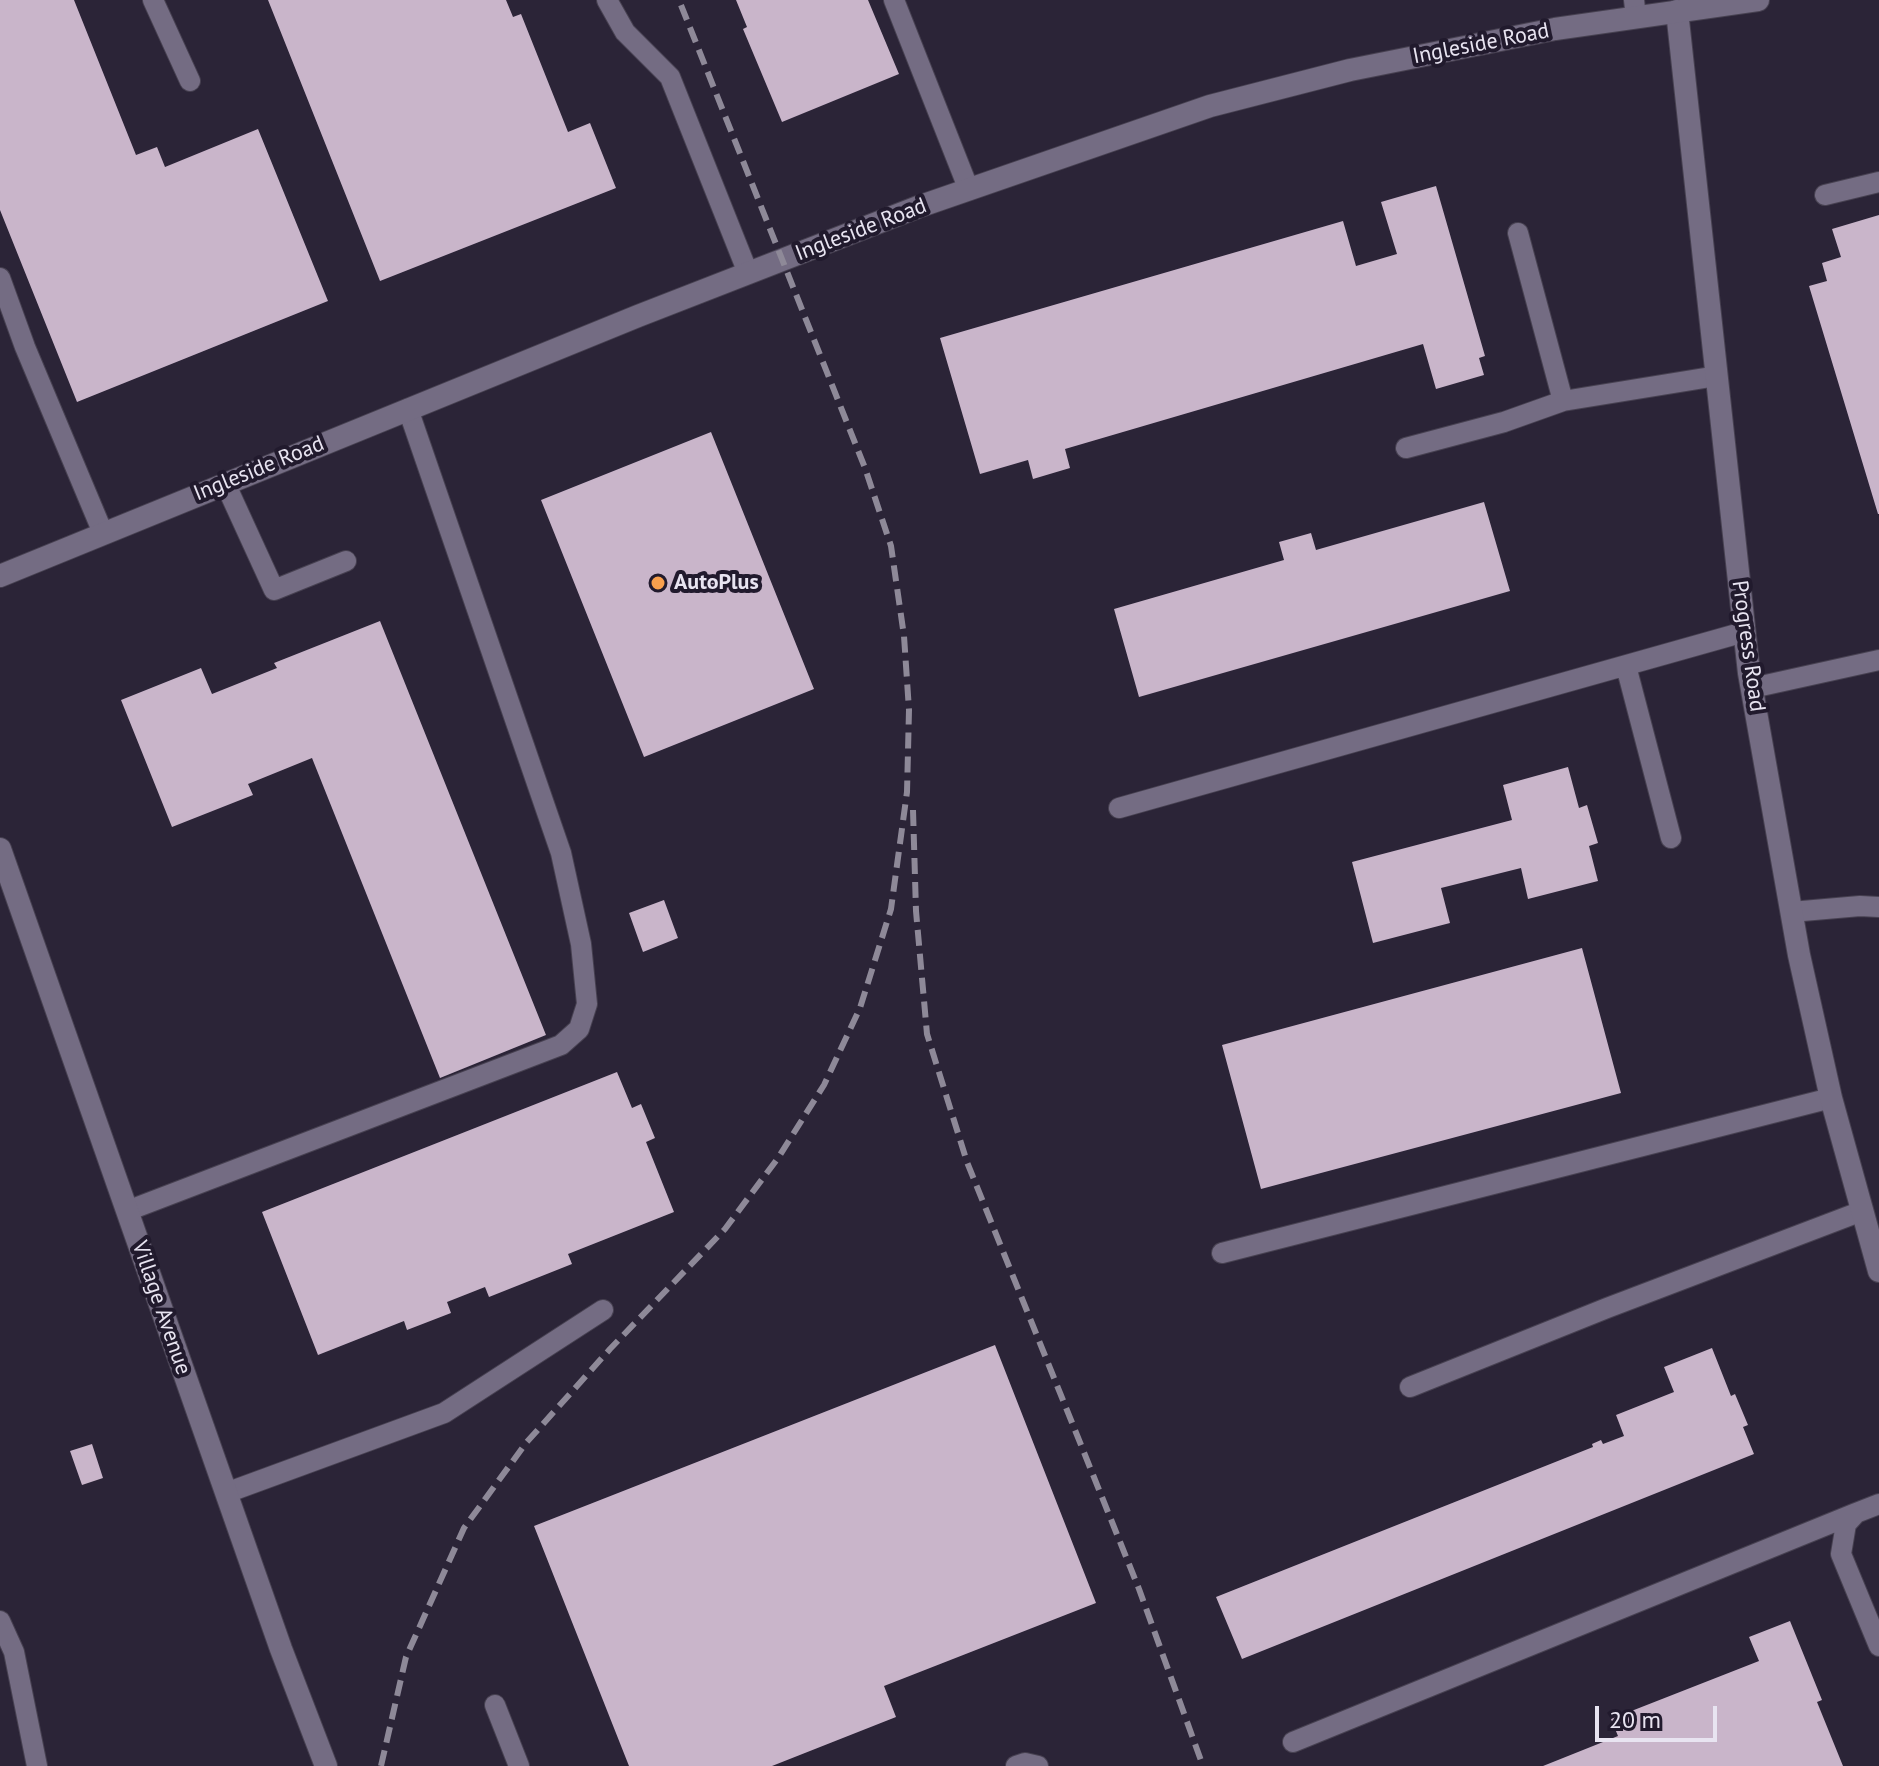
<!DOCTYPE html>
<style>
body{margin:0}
#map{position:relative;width:1879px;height:1766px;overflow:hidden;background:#2b2437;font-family:"PT Sans",sans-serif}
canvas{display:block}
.scale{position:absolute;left:1595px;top:1706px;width:122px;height:36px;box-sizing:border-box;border:4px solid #e8e4f1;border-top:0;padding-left:10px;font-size:24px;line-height:28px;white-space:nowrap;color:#e8e4f1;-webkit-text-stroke:6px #211a2d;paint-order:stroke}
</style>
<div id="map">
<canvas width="1879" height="1766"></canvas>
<div class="scale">20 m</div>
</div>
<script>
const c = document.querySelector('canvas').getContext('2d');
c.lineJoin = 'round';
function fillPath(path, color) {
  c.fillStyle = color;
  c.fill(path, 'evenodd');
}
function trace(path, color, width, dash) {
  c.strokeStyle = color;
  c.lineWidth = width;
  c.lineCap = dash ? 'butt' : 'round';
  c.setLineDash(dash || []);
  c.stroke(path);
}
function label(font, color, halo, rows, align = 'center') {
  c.font = font + ' "PT Sans",sans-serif';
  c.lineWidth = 8;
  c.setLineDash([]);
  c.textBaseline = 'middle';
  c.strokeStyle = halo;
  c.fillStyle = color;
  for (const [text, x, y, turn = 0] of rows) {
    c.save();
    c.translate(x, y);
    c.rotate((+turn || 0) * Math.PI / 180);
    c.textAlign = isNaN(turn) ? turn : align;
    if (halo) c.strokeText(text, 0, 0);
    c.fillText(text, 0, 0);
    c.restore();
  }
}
fillPath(new Path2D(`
 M 0,0 L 74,0 L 136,155 L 157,147 L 165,167 L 258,129 L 328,301 L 77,402 L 0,210 Z
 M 268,0 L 506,0 L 513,17 L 521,14 L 568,132 L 590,123 L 616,188 L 380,281 Z
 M 736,0 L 868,0 L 899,74 L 782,122 L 743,29 L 747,27 Z
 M 1436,186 L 1485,356 L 1479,358 L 1484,375 L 1436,389 L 1423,344 L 1065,449 L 1070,468 L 1033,479 L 1028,460 L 980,474 L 940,338 L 1343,221 L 1356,266 L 1397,254 L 1381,202 Z
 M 1879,215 L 1879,514 L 1878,514 L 1809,286 L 1827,281 L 1822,263 L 1841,257 L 1832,229 Z
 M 711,432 L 814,689 L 644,757 L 541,500 Z
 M 1484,502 L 1510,591 L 1139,697 L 1114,609 L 1284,560 L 1279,542 L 1311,533 L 1316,550 Z
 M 380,621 L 546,1035 L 440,1078 L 312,758 L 248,784 L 253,795 L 172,827 L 121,700 L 201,668 L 212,694 L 277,668 L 274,663 Z
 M 1568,767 L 1579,808 L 1587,805 L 1598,843 L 1589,846 L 1598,881 L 1528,899 L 1521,868 L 1441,888 L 1450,923 L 1373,943 L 1352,862 L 1512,820 L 1503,785 Z
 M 664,900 L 678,938 L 643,952 L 629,913 Z
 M 1582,948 L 1621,1093 L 1261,1189 L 1222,1045 Z
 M 617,1072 L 632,1108 L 641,1104 L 655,1138 L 646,1142 L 674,1212 L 568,1254 L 572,1264 L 489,1297 L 485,1287 L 447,1302 L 451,1313 L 407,1330 L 404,1321 L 318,1355 L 262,1212 Z
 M 995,1345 L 1096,1603 L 884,1686 L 896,1717 L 772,1766 L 629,1766 L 534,1526 Z
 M 1712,1348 L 1731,1396 L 1735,1394 L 1748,1425 L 1743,1427 L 1754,1454 L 1242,1659 L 1216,1597 L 1593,1447 L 1592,1444 L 1601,1440 L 1603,1444 L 1624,1436 L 1616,1415 L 1674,1392 L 1664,1367 Z
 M 92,1444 L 103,1478 L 82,1485 L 70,1451 Z
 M 1790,1621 L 1822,1700 L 1817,1702 L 1843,1766 L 1543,1766 L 1618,1736 L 1611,1719 L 1759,1661 L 1749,1637 Z`), '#c9b5ca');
const service = new Path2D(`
 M 153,0 L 190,81
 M 607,0 L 625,32 L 670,77 L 748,273
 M 894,0 L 969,190
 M 1634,0 L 1636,17
 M 1825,195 L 1879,182
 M 1518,233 L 1563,401 L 1717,376
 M 0,278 L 25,347 L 103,533
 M 1406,448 L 1504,422 L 1563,401
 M 225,483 L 274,590 L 346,561
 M 1626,666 L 1671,838
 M 1752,688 L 1879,660
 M 1119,808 L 1744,632
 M 1791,912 L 1860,906 L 1879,907
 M 127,1211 L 561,1045 L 579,1029 L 587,1004 L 581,944 L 561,853 L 408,409
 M 1222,1253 L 1831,1098
 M 1410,1387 L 1607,1308 L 1862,1211
 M 226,1493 L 444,1413 L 603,1310
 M 1879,1504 L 1856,1513 L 1846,1524 L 1841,1554 L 1879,1646
 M 0,1621 L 14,1652 L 37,1766
 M 495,1705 L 519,1766
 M 1293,1742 L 1856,1513
 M 1016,1766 L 1025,1763 L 1038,1766`);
const minor = new Path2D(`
 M 1677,11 L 1749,673 L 1799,955 L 1831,1098 L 1879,1271`);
const tertiary = new Path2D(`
 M 0,576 L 638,316 L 918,207 L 1210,106 L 1350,70 L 1555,29 L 1758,0
 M 0,849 L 281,1649 L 326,1766`);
trace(service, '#474151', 22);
trace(minor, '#474151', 24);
trace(tertiary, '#474151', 24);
trace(service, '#746c83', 20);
trace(minor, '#746c83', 22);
trace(tertiary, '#746c83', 22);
trace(new Path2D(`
 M 913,810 L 916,911 L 927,1034 L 967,1162 L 1139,1589 L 1203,1766
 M 381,1766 L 406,1657 L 464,1528 L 526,1443 L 610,1349 L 725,1229 L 778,1158 L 824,1085 L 860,1008 L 891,909 L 907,792 L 909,710 L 904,636 L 891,546 L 865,468 L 679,0`), '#8e8998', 6, [16, 8]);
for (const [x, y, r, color] of [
 [658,583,8,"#f9a04d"]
]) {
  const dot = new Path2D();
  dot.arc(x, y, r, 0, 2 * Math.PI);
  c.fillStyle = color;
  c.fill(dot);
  trace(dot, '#211a2d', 3);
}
label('22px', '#e8e4f1', '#211a2d', [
 ["Ingleside Road",1481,44,-11],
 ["Ingleside Road",861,230,-21],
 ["Ingleside Road",259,469,-22],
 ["Progress Road",1748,646,82],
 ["Village Avenue",161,1308,71]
]);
label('bold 22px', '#e8e4f1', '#211a2d', [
 ["AutoPlus",674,583]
], 'left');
</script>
